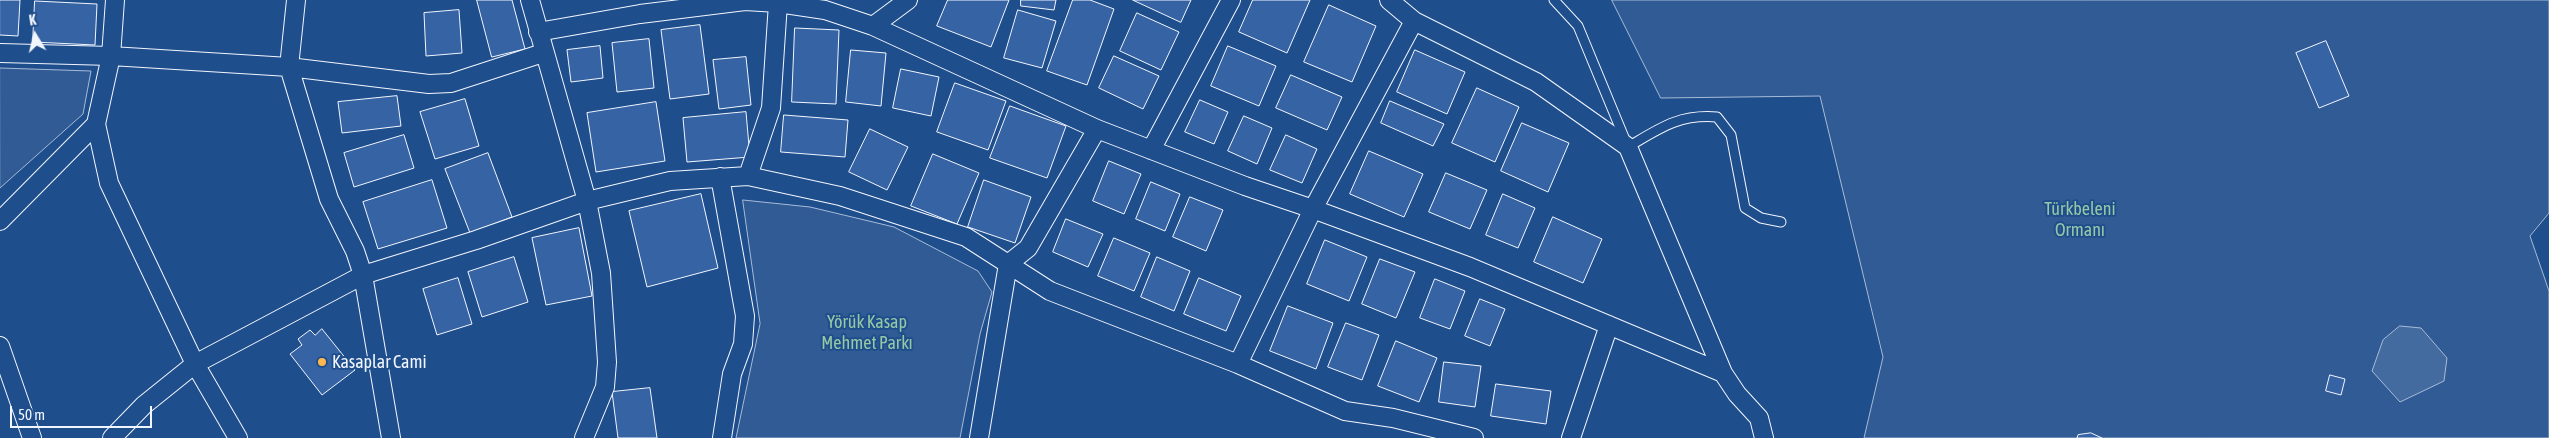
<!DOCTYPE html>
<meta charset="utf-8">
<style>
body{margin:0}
#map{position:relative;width:2549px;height:438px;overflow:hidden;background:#1f4e8c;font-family:"Asap Condensed",sans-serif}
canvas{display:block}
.north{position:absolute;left:10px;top:10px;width:50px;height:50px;-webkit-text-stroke:4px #1f4e8c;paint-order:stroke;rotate:351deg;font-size:14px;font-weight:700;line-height:20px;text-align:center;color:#f2f6ff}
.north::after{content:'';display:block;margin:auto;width:18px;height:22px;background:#f2f6ff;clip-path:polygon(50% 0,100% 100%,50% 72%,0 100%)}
.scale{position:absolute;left:10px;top:406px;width:142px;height:22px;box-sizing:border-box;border:2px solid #f2f6ff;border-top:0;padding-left:6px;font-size:15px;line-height:18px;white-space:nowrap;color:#f2f6ff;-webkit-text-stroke:4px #1f4e8c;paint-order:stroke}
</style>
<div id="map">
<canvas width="2549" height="438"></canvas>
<div class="north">K</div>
<div class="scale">50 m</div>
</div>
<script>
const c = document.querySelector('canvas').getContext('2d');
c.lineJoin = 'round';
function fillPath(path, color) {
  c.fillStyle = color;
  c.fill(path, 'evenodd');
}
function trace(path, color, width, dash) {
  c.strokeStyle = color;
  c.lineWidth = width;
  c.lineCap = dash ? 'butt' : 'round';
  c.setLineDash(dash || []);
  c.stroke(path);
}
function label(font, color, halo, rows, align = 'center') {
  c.font = font + ' "Asap Condensed",sans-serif';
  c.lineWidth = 4;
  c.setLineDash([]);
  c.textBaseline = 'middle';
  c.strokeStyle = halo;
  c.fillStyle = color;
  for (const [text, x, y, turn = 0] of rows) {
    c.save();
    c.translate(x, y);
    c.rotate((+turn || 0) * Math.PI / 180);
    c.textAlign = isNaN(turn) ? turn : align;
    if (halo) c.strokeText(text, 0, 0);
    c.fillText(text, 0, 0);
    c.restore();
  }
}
const built = new Path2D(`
 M 1612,0 L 2549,0 L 2549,213 L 2530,236 L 2549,291 L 2549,438 L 1864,438 L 1883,357 L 1820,96 L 1661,98 Z
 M 0,68 L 91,71 L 83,114 L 0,188 Z
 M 743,200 L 810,207 L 894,227 L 978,271 L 992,292 L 980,334 L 960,438 L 736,438 L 760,324 Z`);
fillPath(built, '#305b95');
trace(built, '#a8bbd7', 1);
const water = new Path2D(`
 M 2400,326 L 2421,328 L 2447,358 L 2444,381 L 2400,402 L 2372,371 L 2383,340 Z`);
fillPath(water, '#446ba0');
trace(water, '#a8bbd7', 1);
const building = new Path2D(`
 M 0,0 L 20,0 L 18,36 L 0,35 Z
 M 477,0 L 512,0 L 525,49 L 492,57 Z
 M 948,0 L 1009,0 L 991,47 L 937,26 Z
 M 1021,0 L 1056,0 L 1054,10 L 1021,6 Z
 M 1073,0 L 1090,0 L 1114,9 L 1087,85 L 1047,71 Z
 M 1133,0 L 1191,0 L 1181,22 Z
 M 1253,0 L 1310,0 L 1287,53 L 1239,32 Z
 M 35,1 L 97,4 L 95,45 L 33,42 Z
 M 1329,5 L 1376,26 L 1352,82 L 1304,62 Z
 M 459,10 L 462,53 L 426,56 L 424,13 Z
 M 1018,10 L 1056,21 L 1042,68 L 1004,58 Z
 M 1137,13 L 1179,32 L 1161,70 L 1120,51 Z
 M 700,25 L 709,94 L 670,99 L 661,30 Z
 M 795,28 L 839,30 L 836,104 L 792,102 Z
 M 649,39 L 654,88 L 617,92 L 612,43 Z
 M 2326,41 L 2349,96 L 2319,108 L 2296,53 Z
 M 600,46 L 603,78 L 571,82 L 567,50 Z
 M 1228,46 L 1276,66 L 1259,106 L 1211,86 Z
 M 851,50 L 886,53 L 881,106 L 846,102 Z
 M 1415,50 L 1465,72 L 1447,114 L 1397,92 Z
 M 1114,56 L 1159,76 L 1143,109 L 1099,88 Z
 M 746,57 L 751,105 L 719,109 L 713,60 Z
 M 901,69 L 939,77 L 931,116 L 893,108 Z
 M 1291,75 L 1342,97 L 1327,130 L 1276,108 Z
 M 955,83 L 1006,101 L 988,150 L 937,132 Z
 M 1477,88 L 1519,107 L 1495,162 L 1452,143 Z
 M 397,96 L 401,126 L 342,133 L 338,102 Z
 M 465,99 L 479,146 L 435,159 L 420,112 Z
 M 1200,100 L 1228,112 L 1214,144 L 1185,132 Z
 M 1390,101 L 1444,124 L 1433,146 L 1381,123 Z
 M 656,102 L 665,161 L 596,172 L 587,113 Z
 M 1010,106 L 1066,126 L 1047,178 L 990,158 Z
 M 746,112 L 750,157 L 687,162 L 683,118 Z
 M 784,115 L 848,120 L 845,157 L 781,152 Z
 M 1244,116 L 1272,128 L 1257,164 L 1228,151 Z
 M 1522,123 L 1569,143 L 1548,192 L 1501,171 Z
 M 870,129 L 908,147 L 887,190 L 849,172 Z
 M 404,135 L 414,168 L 354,187 L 344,153 Z
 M 1286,135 L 1317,149 L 1302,183 L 1270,170 Z
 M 1369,151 L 1423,174 L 1404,217 L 1350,194 Z
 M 488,153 L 512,217 L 470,233 L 445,169 Z
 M 933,154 L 979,173 L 957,224 L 911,206 Z
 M 1109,161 L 1141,174 L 1124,214 L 1093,201 Z
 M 1446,173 L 1487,190 L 1470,229 L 1429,212 Z
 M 432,180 L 447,228 L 378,249 L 363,202 Z
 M 984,180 L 1031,197 L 1015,243 L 968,227 Z
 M 1151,182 L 1180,194 L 1165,231 L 1136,219 Z
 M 701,194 L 718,268 L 647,287 L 629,211 Z
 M 1503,194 L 1535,208 L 1518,248 L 1486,235 Z
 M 1190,197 L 1223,210 L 1206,251 L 1173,237 Z
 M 1553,217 L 1602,239 L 1583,283 L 1534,262 Z
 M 1066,219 L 1103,234 L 1088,267 L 1053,252 Z
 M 579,228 L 592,296 L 546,305 L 532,238 Z
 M 1114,238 L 1150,253 L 1134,291 L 1098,276 Z
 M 1325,240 L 1367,257 L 1349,301 L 1307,284 Z
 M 514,257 L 528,302 L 482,317 L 468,272 Z
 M 1157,257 L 1190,271 L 1174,311 L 1141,297 Z
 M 1380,259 L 1415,272 L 1396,318 L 1362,304 Z
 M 458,278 L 472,324 L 437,335 L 423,289 Z
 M 1199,278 L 1241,296 L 1226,331 L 1184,314 Z
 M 1435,279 L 1465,291 L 1450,329 L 1420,318 Z
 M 1480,299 L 1505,309 L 1490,346 L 1465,336 Z
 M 1288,306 L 1333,323 L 1316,369 L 1270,351 Z
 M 1346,323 L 1379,335 L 1362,380 L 1328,367 Z
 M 322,329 L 355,370 L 322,395 L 290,354 L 302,345 L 298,339 L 310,330 L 315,335 Z
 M 1396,341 L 1437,358 L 1419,402 L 1378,386 Z
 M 1444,362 L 1481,366 L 1475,407 L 1439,402 Z
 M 2330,375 L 2345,379 L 2341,395 L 2326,391 Z
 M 1496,384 L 1551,391 L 1546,424 L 1491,416 Z
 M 650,388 L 657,438 L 618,438 L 612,392 Z
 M 2091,433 L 2102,438 L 2077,438 L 2078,435 Z`);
fillPath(building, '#3563a3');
trace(building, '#f2f6ff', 1);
const service = new Path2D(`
 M 1554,0 L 1578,26 L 1628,147 C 1660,128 1679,114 1717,117 L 1731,135 L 1745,208 L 1761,218 L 1781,222`);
const minor = new Path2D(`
 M 115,0 L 111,56 L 96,124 L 109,183 L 195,364 L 238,438
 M 296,0 L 289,67 L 329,199 L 355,251 L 363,275 L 391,438
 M 530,0 L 587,201 L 601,273 L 607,362 L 605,387 L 584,438
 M 1389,0 L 1414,21 L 1536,82 L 1628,147 L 1723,373 L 1737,394 L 1759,418 L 1764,438
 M 873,26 L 908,0
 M 538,32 L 640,14 L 745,1 L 778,3 L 825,10 L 873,26 L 1097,129 L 1245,186 L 1313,209 L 1470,267 L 1723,373
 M 0,53 L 111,56 L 289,67 L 429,84 L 451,83 L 543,53
 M 1151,150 L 1231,0
 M 748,176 L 771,108 L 778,3
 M 720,177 L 745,316 L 743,344 L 732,374 L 722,438
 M 0,221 L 96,124
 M 0,346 L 32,438
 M 1238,364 L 1313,209 L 1414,21
 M 112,438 L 144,405 L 195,364 L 363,275 L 476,240 L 587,201 L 670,181 L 748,176 L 840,196 L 966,237 L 1050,291 L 1238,364 L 1345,411 L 1393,418 L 1474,438
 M 979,438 L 1008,264 L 1028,248 L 1097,129
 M 1571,438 L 1609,325`);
trace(service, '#f2f6ff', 11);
trace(minor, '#f2f6ff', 20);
trace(service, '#1f4e8c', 9);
trace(minor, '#1f4e8c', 18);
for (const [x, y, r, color] of [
 [322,362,5,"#ffb74d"]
]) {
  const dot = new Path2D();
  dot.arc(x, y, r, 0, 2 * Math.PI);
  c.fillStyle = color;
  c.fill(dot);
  trace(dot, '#1f4e8c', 2);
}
label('18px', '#97c8a6', '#1f4e8c', [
 ["Türkbeleni",2080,209],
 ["Ormanı",2080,230],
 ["Yörük Kasap",867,322],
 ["Mehmet Parkı",867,343]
]);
label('18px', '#f2f6ff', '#1f4e8c', [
 ["Kasaplar Cami",332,362]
], 'left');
</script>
